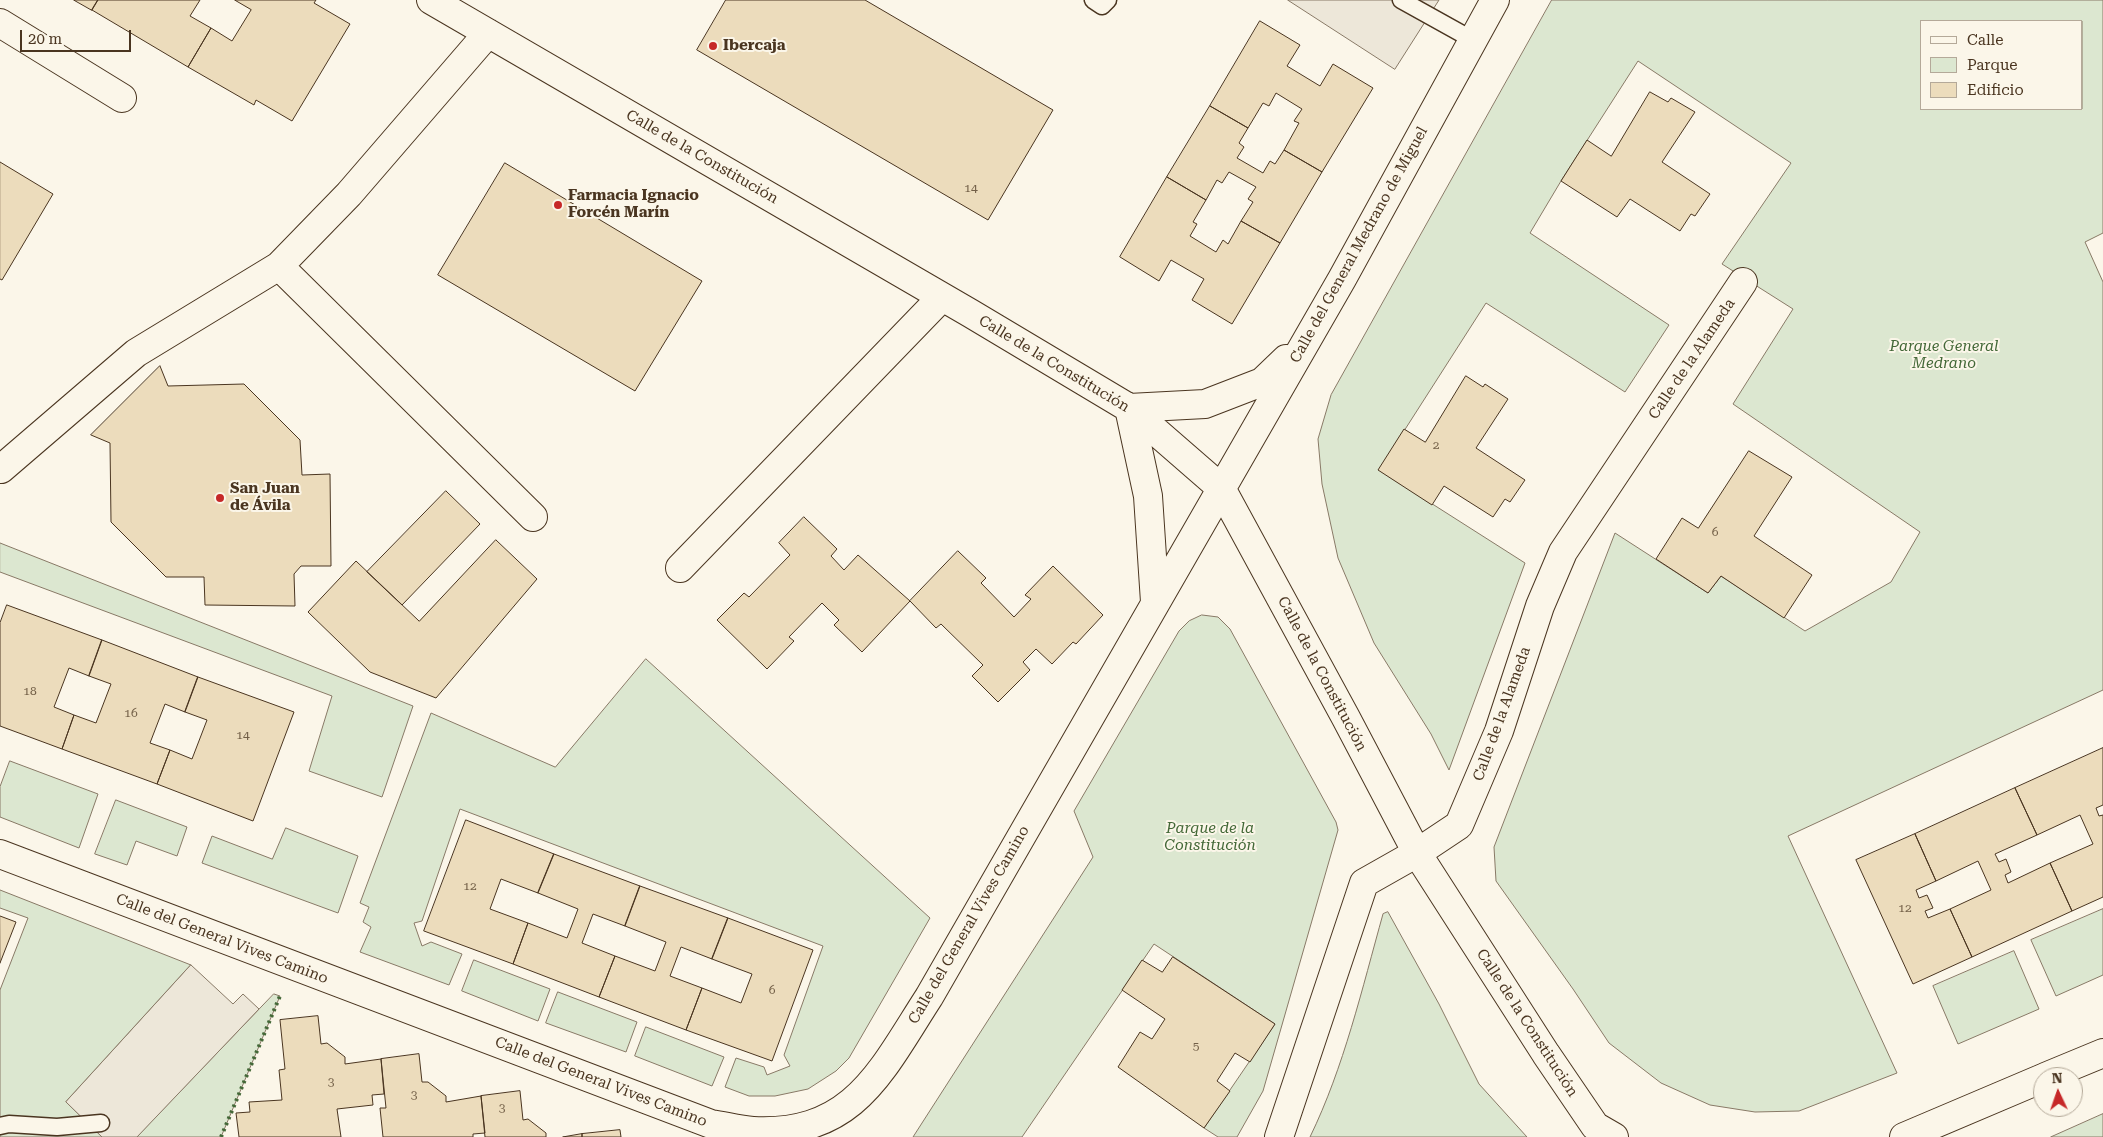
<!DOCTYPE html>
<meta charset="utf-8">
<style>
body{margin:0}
#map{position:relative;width:2103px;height:1137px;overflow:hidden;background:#fbf6e9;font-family:"Roboto Serif",serif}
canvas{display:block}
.legend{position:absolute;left:1920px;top:20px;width:162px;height:90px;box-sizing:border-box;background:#fbf6e9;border:1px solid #b4a999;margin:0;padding:6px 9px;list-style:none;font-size:15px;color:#4a3520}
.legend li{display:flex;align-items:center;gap:10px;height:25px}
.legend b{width:25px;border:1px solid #b4a999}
.north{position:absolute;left:2033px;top:1067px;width:50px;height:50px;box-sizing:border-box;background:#fbf6e9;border:1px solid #b4a999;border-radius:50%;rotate:357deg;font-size:14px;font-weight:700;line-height:20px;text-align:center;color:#4a3520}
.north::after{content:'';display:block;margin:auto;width:18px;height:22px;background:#c62828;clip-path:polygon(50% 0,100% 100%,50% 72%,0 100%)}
.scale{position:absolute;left:20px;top:30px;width:111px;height:22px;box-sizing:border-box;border:2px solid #4a3520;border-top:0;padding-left:6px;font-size:15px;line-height:18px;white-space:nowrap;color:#4a3520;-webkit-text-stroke:4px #fbf6e9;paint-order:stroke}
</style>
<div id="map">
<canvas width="2103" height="1137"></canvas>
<ul class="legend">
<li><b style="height:6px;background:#fbf6e9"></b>Calle</li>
<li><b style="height:14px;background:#dce7d0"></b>Parque</li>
<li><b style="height:14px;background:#ecdcbc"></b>Edificio</li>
</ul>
<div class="north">N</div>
<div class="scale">20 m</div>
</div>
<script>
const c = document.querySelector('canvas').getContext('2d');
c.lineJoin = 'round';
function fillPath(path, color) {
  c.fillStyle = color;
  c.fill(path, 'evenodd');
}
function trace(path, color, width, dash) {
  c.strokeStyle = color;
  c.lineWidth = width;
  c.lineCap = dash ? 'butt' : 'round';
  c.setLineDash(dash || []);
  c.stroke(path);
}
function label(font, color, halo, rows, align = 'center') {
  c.font = font + ' "Roboto Serif",serif';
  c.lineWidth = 4;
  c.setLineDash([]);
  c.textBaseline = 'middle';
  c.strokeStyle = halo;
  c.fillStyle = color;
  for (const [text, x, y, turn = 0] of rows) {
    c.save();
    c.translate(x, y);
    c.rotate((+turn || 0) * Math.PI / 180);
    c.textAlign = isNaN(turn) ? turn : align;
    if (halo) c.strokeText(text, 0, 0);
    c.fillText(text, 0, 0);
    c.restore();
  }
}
const green = new Path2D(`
 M 1552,0 L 2103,0 L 2103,233 L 2085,242 L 2103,282 L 2103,690 L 1788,836 L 1897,1073 L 1799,1111 L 1755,1112 L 1710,1105 L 1661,1083 L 1609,1043 L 1573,989 L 1496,881 L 1494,847 L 1615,533 L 1708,593 L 1721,576 L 1805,631 L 1891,582 L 1920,532 L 1733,404 L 1793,309 L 1722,264 L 1791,163 L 1638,61 L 1561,181 L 1530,233 L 1669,325 L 1625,392 L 1486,303 L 1379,470 L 1525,563 L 1449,770 L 1431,734 L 1374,643 L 1338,558 L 1322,484 L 1318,439 L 1331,395 ZM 1922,21 L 2082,21 L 2082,109 L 1922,109 Z
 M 0,543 L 413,706 L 382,797 L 309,771 L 332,696 L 0,572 Z
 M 1202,615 L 1218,617 L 1230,629 L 1336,822 L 1338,830 L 1263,1091 L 1237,1137 L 1218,1137 L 1204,1128 L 1275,1024 L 1154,944 L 1022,1137 L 913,1137 L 1093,857 L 1074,811 L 1179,631 L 1189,621 Z
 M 646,659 L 930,918 L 849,1058 L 836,1071 L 808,1089 L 775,1096 L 749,1096 L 725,1087 L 736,1058 L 764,1067 L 767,1075 L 790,1066 L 784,1055 L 823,946 L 460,809 L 422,921 L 414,923 L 422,946 L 431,942 L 462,954 L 449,985 L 360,952 L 371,927 L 363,922 L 369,907 L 360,903 L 431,713 L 555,767 Z
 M 10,761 L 98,794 L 79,848 L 0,817 L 0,787 Z
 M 116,800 L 187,827 L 177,856 L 136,841 L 127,865 L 95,854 Z
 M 286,828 L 358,856 L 338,913 L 202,863 L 212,836 L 272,859 Z
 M 0,890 L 191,965 L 66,1102 L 102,1137 L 0,1137 L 0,990 L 28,918 L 0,908 Z
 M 2103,909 L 2103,975 L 2056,996 L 2031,940 Z
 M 1388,912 L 1439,1004 L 1479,1084 L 1527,1137 L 1310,1137 C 1344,1067 1362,989 1383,914 Z
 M 2014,951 L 2039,1009 L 1958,1044 L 1933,986 Z
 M 474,960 L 550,989 L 538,1021 L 462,991 Z
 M 558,992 L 637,1022 L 626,1052 L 546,1023 Z
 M 274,994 L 280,996 L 221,1137 L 137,1137 Z
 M 646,1027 L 724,1057 L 712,1086 L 635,1056 Z
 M 2103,1114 L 2103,1137 L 2051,1137 Z`);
fillPath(green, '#dce7d0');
trace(green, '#887966', 1);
const parking = new Path2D(`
 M 1288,0 L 1439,0 L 1395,69 Z
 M 191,965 L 233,1004 L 243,994 L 259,1009 L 137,1137 L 102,1137 L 66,1102 Z`);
fillPath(parking, '#ede7d9');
trace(parking, '#887966', 1);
const building = new Path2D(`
 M 74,0 L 98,0 L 92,10 Z
 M 98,0 L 200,0 L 190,16 L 211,28 L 188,67 L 92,10 Z
 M 235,0 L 316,0 L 314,3 L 350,24 L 292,121 L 256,100 L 254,105 L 188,67 L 211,28 L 232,41 L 251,10 Z
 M 726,0 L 865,0 L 1053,110 L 988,220 L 697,50 Z
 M 1260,21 L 1300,45 L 1287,66 L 1320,86 L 1333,64 L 1373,88 L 1322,172 L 1284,150 L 1299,123 L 1294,121 L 1302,109 L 1276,93 L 1269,106 L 1263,103 L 1248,128 L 1210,106 Z
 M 1650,92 L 1668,102 L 1671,98 L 1695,112 L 1662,162 L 1710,194 L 1695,216 L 1691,214 L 1680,231 L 1630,199 L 1617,217 L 1561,181 L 1587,140 L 1611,156 Z
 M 1210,106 L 1248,128 L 1239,143 L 1244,147 L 1237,158 L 1263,173 L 1270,161 L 1275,164 L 1284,150 L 1322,172 L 1280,243 L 1241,221 L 1253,202 L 1248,199 L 1256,187 L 1229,172 L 1222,183 L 1217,180 L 1206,200 L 1167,177 Z
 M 0,162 L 53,194 L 2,280 L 0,279 Z
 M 505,163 L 702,281 L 635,391 L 438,275 Z
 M 1167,177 L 1206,200 L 1193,222 L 1197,224 L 1190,236 L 1216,252 L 1223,240 L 1228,244 L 1241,221 L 1280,243 L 1232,324 L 1192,300 L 1204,279 L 1171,260 L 1159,281 L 1120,257 Z
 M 160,366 L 168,386 L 244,384 L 300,440 L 302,475 L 330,474 L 331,566 L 301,566 L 294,574 L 295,606 L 205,605 L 204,577 L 166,577 L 111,522 L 110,443 L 91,435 Z
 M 1466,376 L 1483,387 L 1485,384 L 1508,399 L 1476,448 L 1525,480 L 1510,502 L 1505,499 L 1493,517 L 1444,486 L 1432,505 L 1378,470 L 1404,429 L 1425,442 Z
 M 1749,451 L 1792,477 L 1754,536 L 1812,575 L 1784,618 L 1721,576 L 1708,593 L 1656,559 L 1682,518 L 1698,528 Z
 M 446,491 L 480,524 L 402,605 L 367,572 Z
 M 804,517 L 837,549 L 831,556 L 844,570 L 858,555 L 910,601 L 862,652 L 834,625 L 839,620 L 822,603 L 789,637 L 794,641 L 767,669 L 717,620 L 744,593 L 749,597 L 790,555 L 779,543 Z
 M 496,540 L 537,579 L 436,698 L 370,672 L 308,612 L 356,561 L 419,621 Z
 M 958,551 L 986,578 L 981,583 L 1014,617 L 1031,599 L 1025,595 L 1053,566 L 1103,615 L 1076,644 L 1073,642 L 1052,664 L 1036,649 L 1023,662 L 1030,670 L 998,702 L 972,676 L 983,665 L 941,624 L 936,628 L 910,601 Z
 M 7,605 L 102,640 L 89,676 L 69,668 L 54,707 L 74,715 L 62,749 L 0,726 L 0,623 Z
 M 102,640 L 198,677 L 185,712 L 165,704 L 150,743 L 170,750 L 157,784 L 62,749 L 74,715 L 96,723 L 111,684 L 89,676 Z
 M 198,677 L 294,712 L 253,821 L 157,784 L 170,750 L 192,759 L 207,720 L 185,712 Z
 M 2103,748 L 2103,805 L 2096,808 L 2099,816 L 2103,815 L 2103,897 L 2072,911 L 2050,863 L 2093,844 L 2080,815 L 2037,835 L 2015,788 Z
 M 2015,788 L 2037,835 L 1995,854 L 1999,862 L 2006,859 L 2011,872 L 2005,875 L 2008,883 L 2050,863 L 2072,911 L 1972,957 L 1950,909 L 1991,890 L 1978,861 L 1936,881 L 1915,834 Z
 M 466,820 L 554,854 L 538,893 L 501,879 L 490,909 L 528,923 L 513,964 L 424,931 Z
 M 1915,834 L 1936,881 L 1916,890 L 1919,898 L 1927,895 L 1933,908 L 1925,911 L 1928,918 L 1950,909 L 1972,957 L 1913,984 L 1856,860 Z
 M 554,854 L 640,886 L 625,926 L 593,914 L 582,943 L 615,956 L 599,997 L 513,964 L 528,923 L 567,938 L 578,909 L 538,893 Z
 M 640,886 L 728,918 L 712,959 L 681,947 L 670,976 L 702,988 L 686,1030 L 599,997 L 615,956 L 655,971 L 666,942 L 625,926 Z
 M 0,916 L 16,922 L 0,963 Z
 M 728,918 L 813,950 L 772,1061 L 686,1030 L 702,988 L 741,1003 L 752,974 L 712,959 Z
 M 1173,957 L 1275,1024 L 1250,1062 L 1235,1053 L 1217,1081 L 1230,1091 L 1204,1128 L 1118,1067 L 1140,1032 L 1152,1039 L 1165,1019 L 1122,990 L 1142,960 L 1162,972 Z
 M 318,1016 L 321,1044 L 327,1043 L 345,1057 L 345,1064 L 381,1059 L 384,1094 L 372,1095 L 373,1105 L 337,1109 L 341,1137 L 239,1137 L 236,1113 L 250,1112 L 249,1102 L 282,1100 L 279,1070 L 285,1069 L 280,1020 Z
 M 419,1054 L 422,1082 L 428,1082 L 446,1096 L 446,1102 L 481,1096 L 485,1133 L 473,1134 L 473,1137 L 383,1137 L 380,1108 L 386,1108 L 381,1059 Z
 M 520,1091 L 523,1120 L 528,1119 L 546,1133 L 546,1137 L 485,1137 L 481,1096 Z
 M 620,1130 L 621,1137 L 582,1137 L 582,1134 Z
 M 582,1134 L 582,1137 L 563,1137 Z`);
fillPath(building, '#ecdcbc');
trace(building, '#4a3520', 1);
const service = new Path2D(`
 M 1093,0 L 1102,6 L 1108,0
 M 1401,0 L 1473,40
 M 0,1126 L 9,1124 L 57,1127 L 101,1123`);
const minor = new Path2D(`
 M 431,0 L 970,313 L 1129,408 L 1221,488 L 1346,718 L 1417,853 L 1546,1054 L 1595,1126 L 1614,1137
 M 0,23 L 122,98
 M 279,266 L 533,517
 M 1,469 L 136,353 L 279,266 L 349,194 L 488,33
 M 680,568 L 942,297
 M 1155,602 L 1148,496 L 1129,408 L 1205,404 L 1262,382 L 1286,359
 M 0,854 L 711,1124 C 725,1126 739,1130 753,1131 C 854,1136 881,1071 929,997 L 1342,279 L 1495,0
 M 2045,1077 L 2103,1053
 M 1279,1137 L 1364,883 L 1417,853 L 1459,825 L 1499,731 L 1540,606 L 1563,552 L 1743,282
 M 1904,1137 L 2043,1078`);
trace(service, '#4a3520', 19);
trace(minor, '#4a3520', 30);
trace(service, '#fbf6e9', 16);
trace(minor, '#fbf6e9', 28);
trace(new Path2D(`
 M 221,1137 L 280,996`), '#436837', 4, [2.5, 4]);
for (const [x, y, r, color] of [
 [713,46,5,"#c62828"],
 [558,205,5,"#c62828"],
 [220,498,5,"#c62828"]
]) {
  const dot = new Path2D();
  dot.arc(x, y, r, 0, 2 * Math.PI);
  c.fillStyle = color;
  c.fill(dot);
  trace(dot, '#fbf6e9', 2);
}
label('12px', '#725f47', null, [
 ["14",971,188],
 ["2",1436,445],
 ["6",1715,532],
 ["18",30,691],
 ["16",131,713],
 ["14",243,735],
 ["12",470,886],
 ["12",1905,908],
 ["6",772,990],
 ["5",1196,1046],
 ["3",331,1082],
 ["3",414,1095],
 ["3",502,1108]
]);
label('bold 15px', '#4a3520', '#fbf6e9', [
 ["Ibercaja",723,46],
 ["Farmacia Ignacio",568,196],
 ["Forcén Marín",568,213],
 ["San Juan",230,489],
 ["de Ávila",230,506]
], 'left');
label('15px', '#4a3520', '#fbf6e9', [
 ["Calle de la Constitución",702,157,30],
 ["Calle del General Medrano de Miguel",1359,245,-61],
 ["Calle de la Alameda",1692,359,-56],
 ["Calle de la Constitución",1054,364,31],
 ["Calle de la Constitución",1322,674,62],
 ["Calle de la Alameda",1502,714,-70],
 ["Calle del General Vives Camino",969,925,-60],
 ["Calle del General Vives Camino",222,939,21],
 ["Calle de la Constitución",1527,1023,57],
 ["Calle del General Vives Camino",601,1082,21]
]);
label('italic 15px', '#436837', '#fbf6e9', [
 ["Parque General",1944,347],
 ["Medrano",1944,364],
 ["Parque de la",1210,829],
 ["Constitución",1210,846]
]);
</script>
